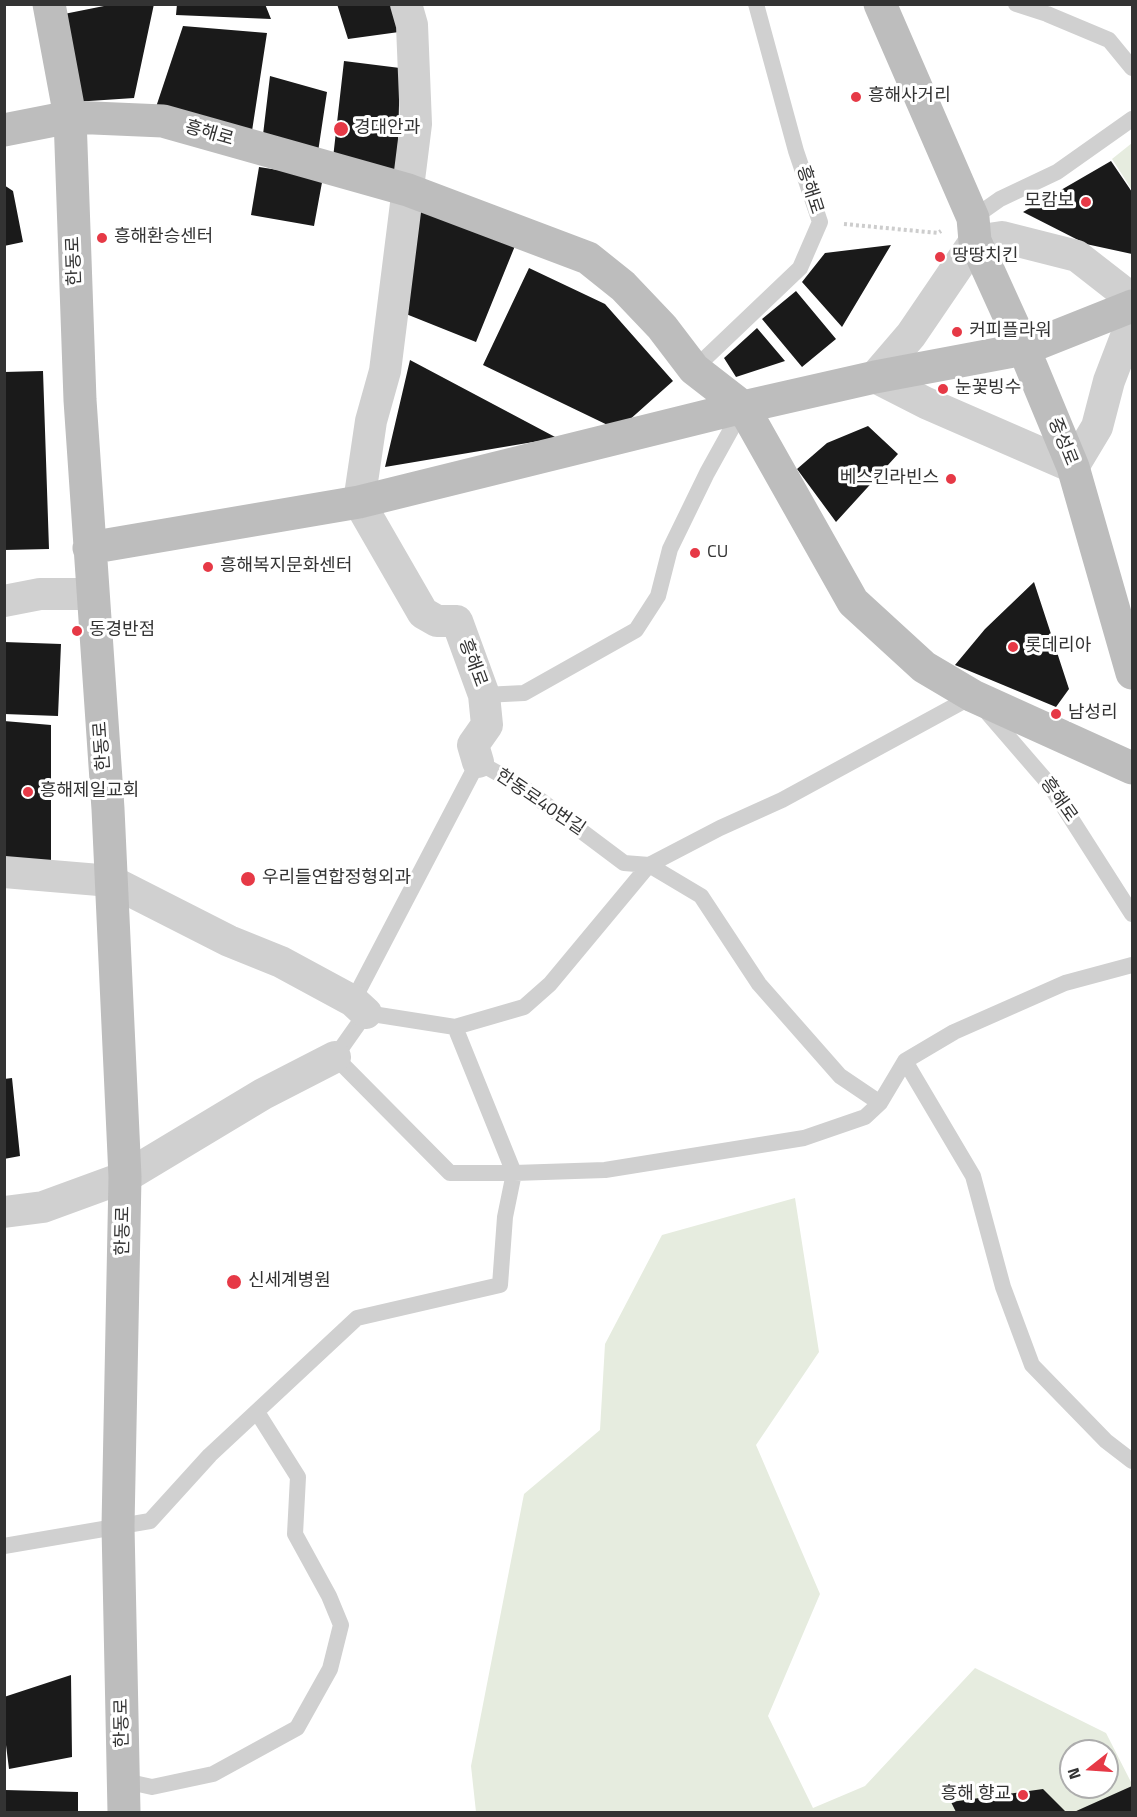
<!DOCTYPE html>
<meta charset="utf-8">
<style>
body{margin:0}
#map{position:relative;width:1137px;height:1817px;overflow:hidden;background:#fff;font-family:"Titillium Web",sans-serif}
canvas{display:block}
.frame{position:absolute;inset:0;border:6px solid #333;pointer-events:none}
.north{position:absolute;left:1059px;top:1739px;width:60px;height:60px;box-sizing:border-box;background:#fff;border:2px solid #adadad;border-radius:50%;rotate:253deg;font-size:16px;font-weight:700;line-height:24px;text-align:center;color:#333}
.north::after{content:'';display:block;margin:auto;width:21px;height:27px;background:#e63946;clip-path:polygon(50% 0,100% 100%,50% 72%,0 100%)}
</style>
<div id="map">
<canvas width="1137" height="1817"></canvas>
<div class="frame"></div>
<div class="north">N</div>
</div>
<script>
const c = document.querySelector('canvas').getContext('2d');
c.lineJoin = 'round';
function fillPath(path, color) {
  c.fillStyle = color;
  c.fill(path, 'evenodd');
}
function trace(path, color, width, dash) {
  c.strokeStyle = color;
  c.lineWidth = width;
  c.lineCap = dash ? 'butt' : 'round';
  c.setLineDash(dash || []);
  c.stroke(path);
}
function label(font, color, halo, rows, align = 'center') {
  c.font = font + ' "Titillium Web","Noto Sans KR",sans-serif';
  c.lineWidth = 6;
  c.setLineDash([]);
  c.textBaseline = 'middle';
  c.strokeStyle = halo;
  c.fillStyle = color;
  for (const [text, x, y, turn = 0] of rows) {
    c.save();
    c.translate(x, y);
    c.rotate((+turn || 0) * Math.PI / 180);
    c.textAlign = isNaN(turn) ? turn : align;
    if (halo) c.strokeText(text, 0, 0);
    c.fillText(text, 0, 0);
    c.restore();
  }
}
fillPath(new Path2D(`
 M 1132,143 L 1132,190 L 1112,159 Z
 M 795,1198 L 819,1352 L 756,1445 L 820,1594 L 768,1716 L 813,1808 L 865,1786 L 975,1668 L 1106,1733 L 1132,1784 L 1132,1812 L 476,1812 L 471,1766 L 524,1494 L 600,1430 L 605,1344 L 662,1235 ZM 1071,1751 L 1107,1751 L 1107,1787 L 1071,1787 Z`), '#e6ecdf');
fillPath(new Path2D(`
 M 114,4 L 154,4 L 134,98 L 74,102 L 64,14 Z
 M 177,4 L 265,4 L 271,19 L 176,15 Z
 M 337,4 L 392,4 L 399,32 L 348,39 Z
 M 183,26 L 267,33 L 252,131 L 156,107 Z
 M 344,61 L 400,68 L 397,179 L 333,158 Z
 M 270,76 L 327,92 L 318,152 L 262,143 Z
 M 1111,161 L 1132,192 L 1132,254 L 1086,244 L 1023,212 Z
 M 259,167 L 323,177 L 314,226 L 251,215 Z
 M 4,185 L 13,191 L 23,242 L 4,246 Z
 M 422,196 L 519,236 L 476,342 L 406,314 Z
 M 891,245 L 842,327 L 802,282 L 825,253 Z
 M 529,268 L 605,304 L 673,381 L 618,430 L 483,365 Z
 M 796,291 L 836,339 L 802,367 L 762,319 Z
 M 757,328 L 785,361 L 736,377 L 724,358 Z
 M 410,360 L 557,438 L 385,467 Z
 M 43,371 L 49,549 L 4,550 L 4,372 Z
 M 868,426 L 898,454 L 836,522 L 797,469 L 827,443 Z
 M 1034,582 L 1069,689 L 1056,707 L 955,665 L 985,629 Z
 M 4,642 L 61,644 L 58,716 L 4,714 Z
 M 4,721 L 51,725 L 51,869 L 4,860 Z
 M 12,1078 L 20,1156 L 4,1159 L 4,1079 Z
 M 71,1675 L 72,1757 L 9,1769 L 4,1729 L 4,1697 Z
 M 1132,1786 L 1132,1812 L 1074,1812 Z
 M 1043,1789 L 1066,1812 L 956,1812 L 951,1802 Z
 M 5,1790 L 78,1792 L 78,1812 L 5,1812 Z`), '#1a1a1a');
trace(new Path2D(`
 M 844,224 L 938,233 L 941,231`), '#cdcdcd', 4, [3, 3]);
trace(new Path2D(`
 M 1016,4 L 1047,14 L 1109,40 L 1132,68
 M 973,218 L 1000,199 L 1057,172 L 1132,119
 M 694,369 L 800,268 L 820,222 L 796,151 L 756,4
 M 484,695 L 524,693 L 636,630 L 658,596 L 670,549 L 707,473 L 743,408
 M 1132,914 L 1049,784 L 973,696 L 782,800 L 720,828 L 649,865 L 550,984 L 524,1007 L 455,1027 L 366,1013 L 335,1057 L 450,1173 L 514,1173 L 605,1170 L 804,1138 L 865,1117 L 880,1103 L 905,1061 L 973,1176 L 1003,1287 L 1032,1365 L 1106,1441 L 1132,1461
 M 353,1001 L 478,762 L 524,788 L 624,863 L 649,865 L 701,896 L 759,984 L 840,1076 L 880,1103
 M 455,1027 L 514,1173
 M 905,1061 L 954,1032 L 1065,983 L 1132,965
 M 4,1546 L 150,1521 L 210,1455 L 357,1318 L 500,1285 L 505,1217 L 514,1173
 M 125,1781 L 152,1787 L 213,1774 L 297,1728 L 330,1669 L 341,1625 L 329,1596 L 295,1534 L 298,1477 L 257,1412`), '#d0d0d0', 16);
trace(new Path2D(`
 M 406,4 L 412,25 L 416,124 L 385,371 L 371,421 L 359,502 L 423,613 L 437,621 L 457,621 L 484,695 L 487,725 L 473,745 L 478,762
 M 1132,299 L 1077,256 L 1002,237 L 975,241 L 911,335 L 875,377 L 926,403 L 1073,467 L 1097,427 L 1109,381 L 1132,321
 M 4,601 L 40,594 L 93,594
 M 4,872 L 111,881 L 229,941 L 281,962 L 353,1001 L 366,1013
 M 4,1212 L 43,1207 L 125,1177 L 263,1094 L 335,1057`), '#d0d0d0', 32);
trace(new Path2D(`
 M 49,4 L 70,117 L 80,400 L 108,809 L 125,1177 L 118,1526 L 124,1812
 M 880,4 L 973,218 L 975,241 L 1024,349 L 1073,467 L 1132,673
 M 4,130 L 70,117 L 163,121 L 408,190 L 588,258 L 623,286 L 662,327 L 694,369 L 743,407 L 853,602 L 924,667 L 973,696 L 1132,768
 M 89,548 L 359,502 L 743,407 L 875,377 L 1024,349 L 1132,306`), '#bdbdbd', 33);
for (const [x, y, r, color] of [
 [856,97,6,"#e63946"],
 [341,129,8,"#e63946"],
 [1086,202,6,"#e63946"],
 [102,238,6,"#e63946"],
 [940,257,6,"#e63946"],
 [957,332,6,"#e63946"],
 [943,389,6,"#e63946"],
 [951,479,6,"#e63946"],
 [695,553,6,"#e63946"],
 [208,567,6,"#e63946"],
 [77,631,6,"#e63946"],
 [1013,647,6,"#e63946"],
 [1056,714,6,"#e63946"],
 [28,792,6,"#e63946"],
 [248,879,8,"#e63946"],
 [234,1282,8,"#e63946"],
 [1023,1795,6,"#e63946"]
]) {
  const dot = new Path2D();
  dot.arc(x, y, r, 0, 2 * Math.PI);
  c.fillStyle = color;
  c.fill(dot);
  trace(dot, '#fff', 2);
}
label('18px', '#333', '#fff', [
 ["흥해사거리",868,97],
 ["경대안과",354,129],
 ["모캄보",1074,202,"right"],
 ["흥해환승센터",114,238],
 ["땅땅치킨",952,257],
 ["커피플라워",969,332],
 ["눈꽃빙수",955,389],
 ["베스킨라빈스",939,479,"right"],
 ["CU",707,553],
 ["흥해복지문화센터",220,567],
 ["동경반점",89,631],
 ["롯데리아",1025,647],
 ["남성리",1068,714],
 ["흥해제일교회",40,792],
 ["우리들연합정형외과",262,879],
 ["신세계병원",248,1282],
 ["흥해 향교",1011,1795,"right"]
], 'left');
label('18px', '#333', '#fff', [
 ["흥해로",209,134,16],
 ["흥해로",809,190,72],
 ["한동로",75,261,-92],
 ["중성로",1062,442,68],
 ["흥해로",472,663,70],
 ["한동로",103,746,-94],
 ["흥해로",1058,800,55],
 ["한동로40번길",540,803,34],
 ["한동로",124,1231,-89],
 ["한동로",123,1723,-91]
]);
</script>
